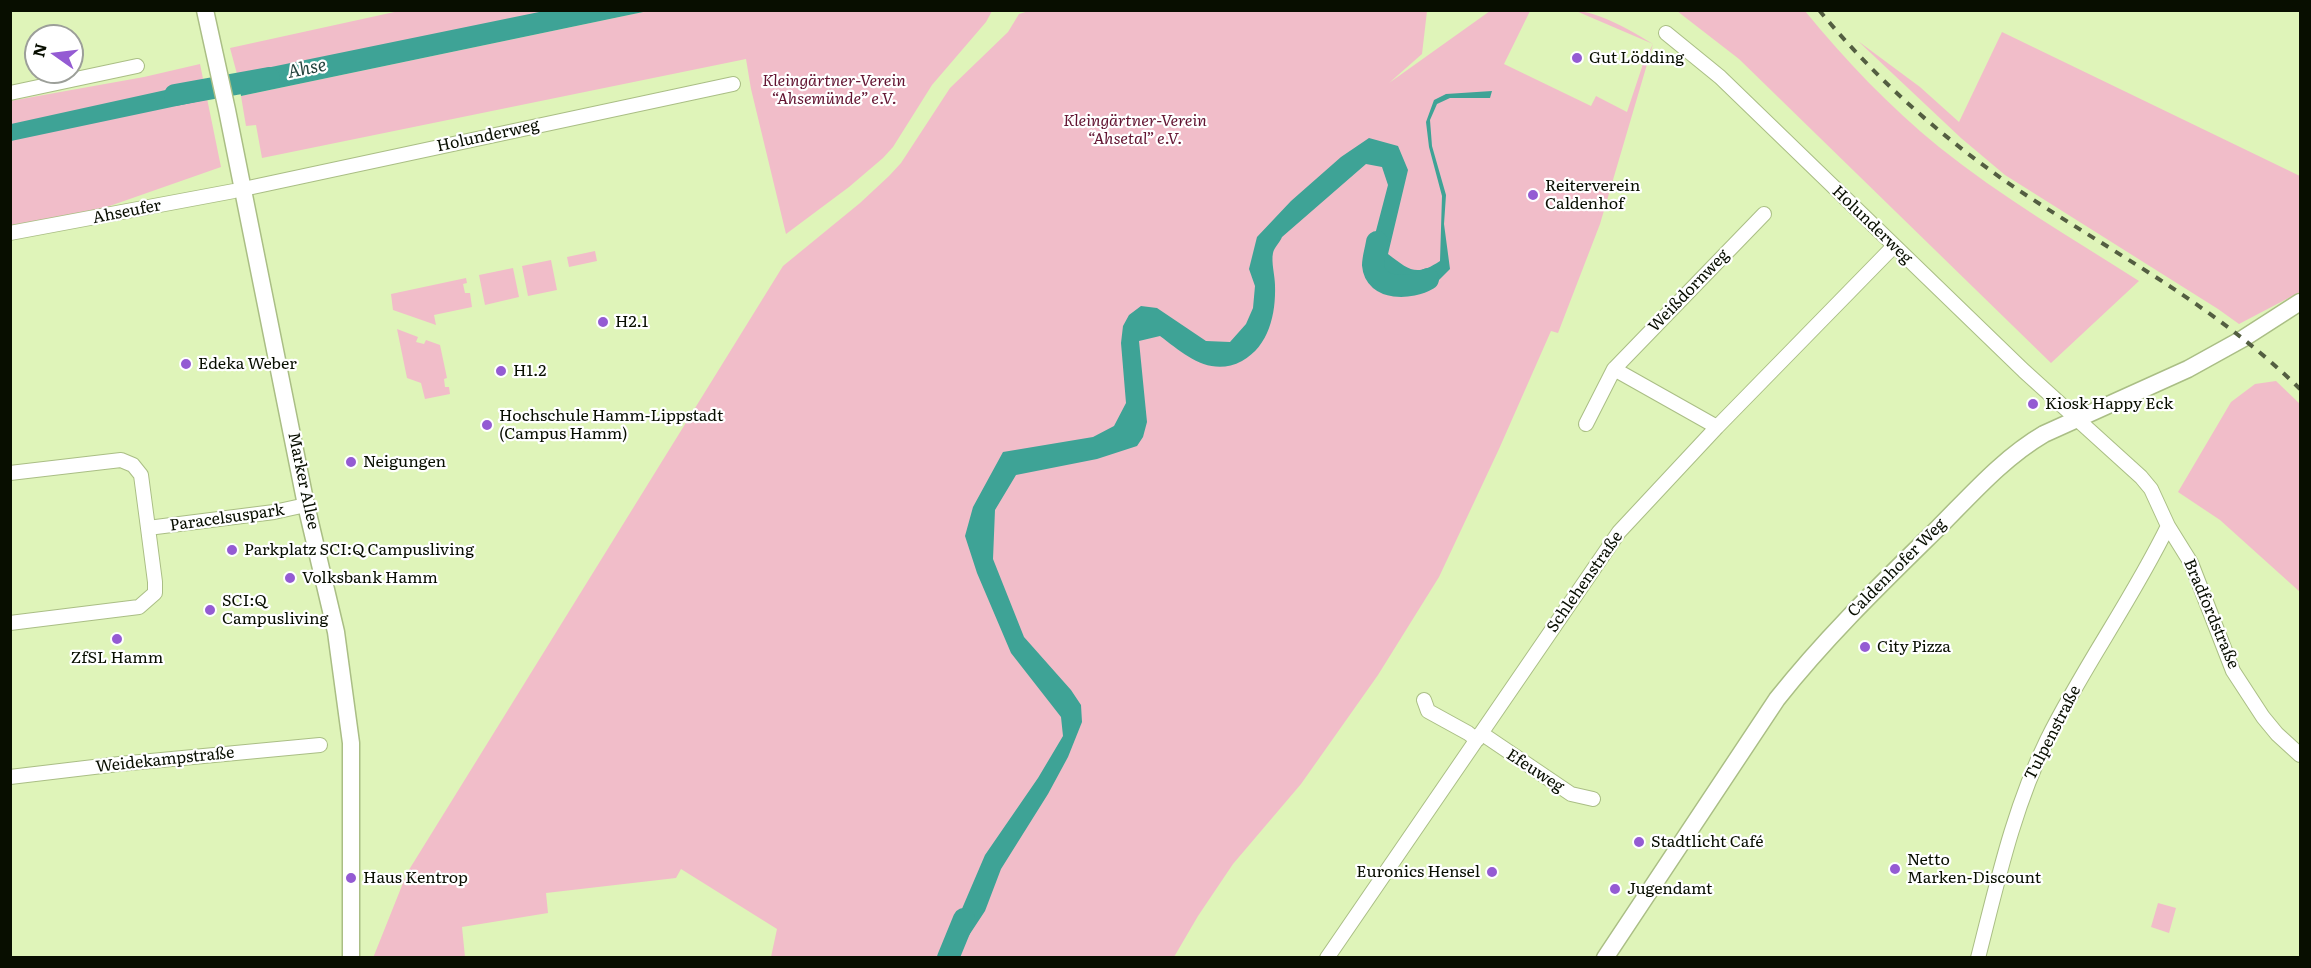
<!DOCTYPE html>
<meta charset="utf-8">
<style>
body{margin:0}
#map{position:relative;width:2311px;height:968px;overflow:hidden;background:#dff4b9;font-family:Literata,serif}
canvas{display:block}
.frame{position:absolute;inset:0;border:12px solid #080e00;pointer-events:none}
.north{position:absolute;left:24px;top:24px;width:60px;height:60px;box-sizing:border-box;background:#fff;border:2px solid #9c9f99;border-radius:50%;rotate:284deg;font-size:16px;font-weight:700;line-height:24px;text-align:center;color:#080e00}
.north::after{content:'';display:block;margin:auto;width:21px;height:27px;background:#945bd3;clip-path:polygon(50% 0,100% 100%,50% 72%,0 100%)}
</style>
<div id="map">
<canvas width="2311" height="968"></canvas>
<div class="frame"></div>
<div class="north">N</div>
</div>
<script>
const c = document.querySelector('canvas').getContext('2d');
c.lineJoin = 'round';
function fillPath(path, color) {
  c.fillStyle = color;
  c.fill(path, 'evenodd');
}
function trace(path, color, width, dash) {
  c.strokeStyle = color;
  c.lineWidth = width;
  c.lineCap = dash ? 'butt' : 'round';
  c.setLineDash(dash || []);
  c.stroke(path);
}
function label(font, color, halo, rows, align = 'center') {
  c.font = font + ' Literata,serif';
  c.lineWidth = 4.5;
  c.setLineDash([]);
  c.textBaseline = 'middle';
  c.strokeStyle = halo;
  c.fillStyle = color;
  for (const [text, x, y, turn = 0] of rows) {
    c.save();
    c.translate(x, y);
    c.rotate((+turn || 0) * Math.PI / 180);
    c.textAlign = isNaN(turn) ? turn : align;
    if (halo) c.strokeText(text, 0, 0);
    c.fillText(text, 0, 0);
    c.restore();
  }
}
fillPath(new Path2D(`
 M 1032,10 L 1427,11 L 1422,54 L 1389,83 L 1490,11 L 1530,11 L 1504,64 L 1591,106 L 1596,96 L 1627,112 L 1643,64 L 1653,44 L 1576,11 C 1597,11 1634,32 1653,44 L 1600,224 L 1558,333 L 1551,331 L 1499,449 L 1439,577 L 1378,675 L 1301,784 L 1233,864 L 1198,916 L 1174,957 L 771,957 L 777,929 L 681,869 L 676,878 L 546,893 L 548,913 L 462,927 L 465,957 L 373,958 L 407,873 L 783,266 L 860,203 L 889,176 L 901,163 L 950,88 L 1008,32 L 1019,14 Z
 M 399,11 L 569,11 L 237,74 L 230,48 Z
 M 648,11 L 992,11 L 986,22 L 932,85 L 893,147 L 883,158 L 849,187 L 786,234 L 751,89 L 746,59 L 262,158 L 256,125 L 246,126 L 241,96 Z
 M 1677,11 L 1805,11 C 1845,60 1890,107 1939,147 C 2001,197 2072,238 2139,281 L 2051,363 L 1739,59 Z
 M 2002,32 L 2300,176 L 2300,292 L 2239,324 L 2218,309 L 2005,175 L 1961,138 L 1858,41 L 1920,87 L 1959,122 Z
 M 200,64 L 221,167 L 84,215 L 11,225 L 10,101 L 144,77 Z
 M 595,251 L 597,261 L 569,267 L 567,257 Z
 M 551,260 L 557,290 L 528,296 L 522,266 Z
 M 513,268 L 519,297 L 485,305 L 479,275 Z
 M 466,278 L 467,283 L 463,284 L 465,293 L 470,293 L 472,307 L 434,315 L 436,325 L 393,310 L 391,294 Z
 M 397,329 L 418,337 L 416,342 L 424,344 L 426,340 L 440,345 L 447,378 L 444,379 L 445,387 L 449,387 L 450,394 L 425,399 L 421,383 L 407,378 Z
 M 2276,381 L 2300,404 L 2300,592 L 2220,520 L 2178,492 L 2231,402 L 2255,384 Z
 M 2158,903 L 2176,908 L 2169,933 L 2151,927 Z`), '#f1bdc9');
fillPath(new Path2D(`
 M 544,11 L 648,11 L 241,96 L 237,74 Z
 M 202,82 L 205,100 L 11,141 L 11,124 Z
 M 1492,91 L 1490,98 L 1450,98 L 1437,104 L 1430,120 L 1432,146 L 1446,195 L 1444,224 L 1450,269 L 1433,286 L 1401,289 L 1373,270 L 1372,246 L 1388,185 L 1382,167 L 1366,164 L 1282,237 C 1280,242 1274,248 1273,253 C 1271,262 1275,276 1275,285 C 1276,314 1269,346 1242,361 C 1210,378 1184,354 1160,336 L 1139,341 L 1147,422 L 1143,437 L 1137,446 L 1097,459 L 1016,475 L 995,510 L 993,559 L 1024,637 L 1071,690 L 1081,705 L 1082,722 L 1068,757 L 1048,794 L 1001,869 L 985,911 L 960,949 L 946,946 L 985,855 L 1038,778 L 1063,736 L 1061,717 L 1011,653 L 977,573 L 965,536 L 973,507 L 1003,452 L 1093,437 L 1114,426 L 1126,403 L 1121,343 L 1123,326 L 1129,315 L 1141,306 L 1157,308 L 1206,341 L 1230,342 L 1246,324 L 1253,308 L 1255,286 L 1249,269 L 1257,237 L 1291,201 L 1341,157 L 1369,138 L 1398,146 L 1408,170 L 1388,254 C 1409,270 1416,277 1440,261 L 1442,196 L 1429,147 L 1426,122 L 1434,100 L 1446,94 Z`), '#3ea396');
trace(new Path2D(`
 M 175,95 L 269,78
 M 1377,242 C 1376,249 1373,258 1373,265 C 1375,291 1411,289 1428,279
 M 948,958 L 964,919`), '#3ea396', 22);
const minor = new Path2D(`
 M 1666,33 L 1720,77 L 2024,371 L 2141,477 L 2151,489 L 2168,526 L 2191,563 L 2233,671 L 2263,717 L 2277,734 L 2300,755
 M 10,93 L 137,66
 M 10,233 L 234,191 L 733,84
 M 1586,424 L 1614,369
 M 1717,427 L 1614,369 L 1764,214
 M 10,473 L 121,460 L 133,465 L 141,475 L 148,528
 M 10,623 L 139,607 L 155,593 L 155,582 L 148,528 L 274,512 L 306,505
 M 1424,700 L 1428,711 L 1468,733 L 1477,740
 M 1481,733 L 1571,794 L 1593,799
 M 10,777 L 119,764 L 320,745
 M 1327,958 L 1619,532 L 1717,427 L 1894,246
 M 1978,958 C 1997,884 2013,809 2047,740 C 2083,667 2132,600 2168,526`);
const tertiary = new Path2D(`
 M 205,10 L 227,110 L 306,505 L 336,632 L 351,743 L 351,958
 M 1605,958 L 1777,699 C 1826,637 1882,583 1938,528 C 1971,495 2003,458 2044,434 L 2188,369 L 2244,338 L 2300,302`);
trace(minor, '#aabe85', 16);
trace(tertiary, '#aabe85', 19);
trace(minor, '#fff', 14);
trace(tertiary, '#fff', 16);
trace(new Path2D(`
 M 1819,10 C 1879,83 1951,146 2029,197 C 2124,259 2219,309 2300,389`), '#535e41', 4, [8, 8]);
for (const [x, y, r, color] of [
 [1577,58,6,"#945bd3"],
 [1533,195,6,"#945bd3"],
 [603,322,6,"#945bd3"],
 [186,364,6,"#945bd3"],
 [501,371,6,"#945bd3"],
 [2033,404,6,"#945bd3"],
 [487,425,6,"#945bd3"],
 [351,462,6,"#945bd3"],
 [232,550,6,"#945bd3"],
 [290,578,6,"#945bd3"],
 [210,610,6,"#945bd3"],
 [117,639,6,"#945bd3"],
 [1865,647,6,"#945bd3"],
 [1639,842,6,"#945bd3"],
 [1895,869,6,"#945bd3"],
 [1492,872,6,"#945bd3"],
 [351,878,6,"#945bd3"],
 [1615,889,6,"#945bd3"]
]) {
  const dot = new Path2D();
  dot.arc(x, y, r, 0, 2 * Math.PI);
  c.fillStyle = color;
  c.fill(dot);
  trace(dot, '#fff', 2);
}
label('16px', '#080e00', '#fff', [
 ["Gut Lödding",1589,58],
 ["Reiterverein",1545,186],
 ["Caldenhof",1545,204],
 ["H2.1",615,322],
 ["Edeka Weber",198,364],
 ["H1.2",513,371],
 ["Kiosk Happy Eck",2045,404],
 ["Hochschule Hamm-Lippstadt",499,416],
 ["(Campus Hamm)",499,434],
 ["Neigungen",363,462],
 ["Parkplatz SCI:Q Campusliving",244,550],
 ["Volksbank Hamm",302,578],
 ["SCI:Q",222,601],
 ["Campusliving",222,619],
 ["City Pizza",1877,647],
 ["ZfSL Hamm",117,658,"center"],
 ["Stadtlicht Café",1651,842],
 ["Netto",1907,860],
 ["Marken-Discount",1907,878],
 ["Euronics Hensel",1480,872,"right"],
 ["Haus Kentrop",363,878],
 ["Jugendamt",1627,889]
], 'left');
label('italic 16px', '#621431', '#fff', [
 ["Kleingärtner-Verein",834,81],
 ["“Ahsemünde” e.V.",834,99],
 ["Kleingärtner-Verein",1135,121],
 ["“Ahsetal” e.V.",1135,139]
]);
label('16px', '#080e00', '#fff', [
 ["Holunderweg",488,136,-12],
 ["Ahseufer",127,212,-11],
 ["Holunderweg",1872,225,44],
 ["Weißdornweg",1689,291,-46],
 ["Marker Allee",303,481,78],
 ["Paracelsuspark",227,518,-8],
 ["Caldenhofer Weg",1897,568,-45],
 ["Schlehenstraße",1585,582,-55],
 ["Bradfordstraße",2211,614,67],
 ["Tulpenstraße",2053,733,-63],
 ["Weidekampstraße",165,760,-6],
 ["Efeuweg",1535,771,33]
]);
label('italic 18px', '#23423d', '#fff', [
 ["Ahse",307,69,-11]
]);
</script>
